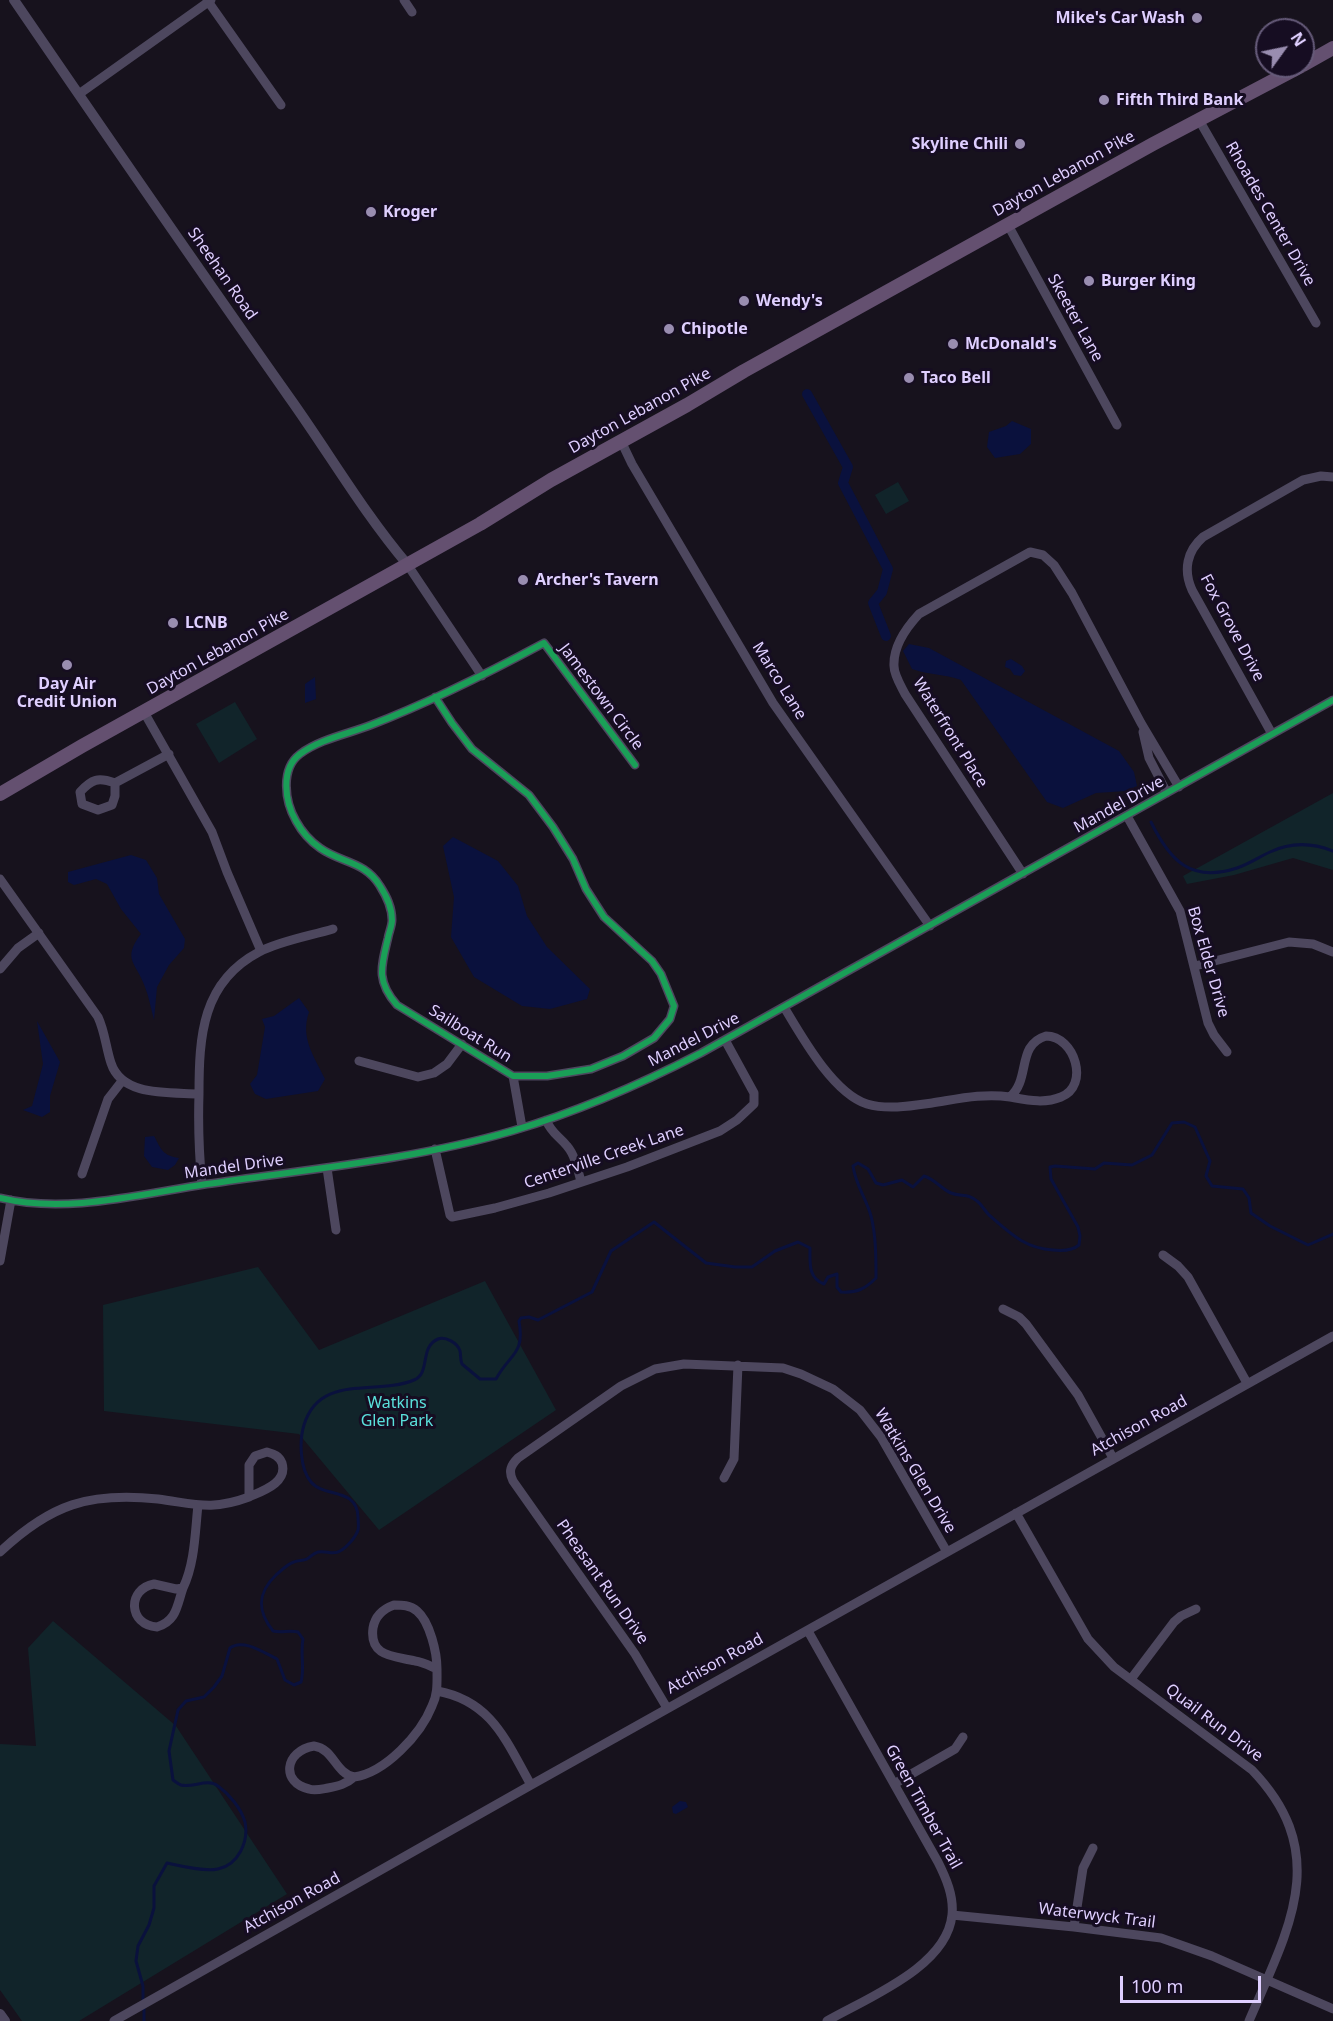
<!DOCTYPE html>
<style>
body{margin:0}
#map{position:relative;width:1333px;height:2021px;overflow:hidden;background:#17121d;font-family:"Noto Sans",sans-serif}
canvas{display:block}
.north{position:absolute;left:1255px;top:18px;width:60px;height:60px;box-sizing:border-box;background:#160d22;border:2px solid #665b7a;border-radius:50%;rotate:57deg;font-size:16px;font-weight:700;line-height:24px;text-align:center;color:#dfcfff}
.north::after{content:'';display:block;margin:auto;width:21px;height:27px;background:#998db0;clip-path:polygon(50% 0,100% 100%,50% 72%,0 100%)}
.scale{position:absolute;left:1120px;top:1976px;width:141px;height:27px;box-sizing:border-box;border:3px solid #dfcfff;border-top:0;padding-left:8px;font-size:18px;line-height:21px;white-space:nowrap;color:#dfcfff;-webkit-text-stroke:4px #160d22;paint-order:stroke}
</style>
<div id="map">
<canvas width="1333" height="2021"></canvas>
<div class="north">N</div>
<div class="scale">100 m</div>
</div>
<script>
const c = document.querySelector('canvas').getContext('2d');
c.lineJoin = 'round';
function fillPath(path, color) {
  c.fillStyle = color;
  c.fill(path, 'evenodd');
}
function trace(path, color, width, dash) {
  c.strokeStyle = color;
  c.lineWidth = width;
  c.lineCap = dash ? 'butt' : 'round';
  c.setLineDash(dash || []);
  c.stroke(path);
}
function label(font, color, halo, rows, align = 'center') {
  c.font = font + ' "Noto Sans",sans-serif';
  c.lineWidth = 6;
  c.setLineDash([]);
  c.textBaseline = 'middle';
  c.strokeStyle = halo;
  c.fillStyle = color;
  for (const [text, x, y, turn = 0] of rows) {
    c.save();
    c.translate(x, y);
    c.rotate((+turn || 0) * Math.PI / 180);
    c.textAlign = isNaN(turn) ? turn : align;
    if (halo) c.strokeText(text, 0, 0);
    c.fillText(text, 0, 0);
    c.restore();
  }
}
fillPath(new Path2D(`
 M 898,482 L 909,501 L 886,514 L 875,495 Z
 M 235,702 L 257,739 L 219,763 L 196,724 Z
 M 1333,793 L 1333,870 L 1293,858 L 1234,875 L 1187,884 L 1183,876 Z
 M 258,1267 L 319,1350 L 485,1281 L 556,1410 L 379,1530 L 299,1434 L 104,1411 L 103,1305 Z
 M 53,1621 L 176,1726 L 287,1894 L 79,2021 L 22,2021 L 0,1990 L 0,1744 L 36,1746 L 28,1648 Z`), '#11242a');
fillPath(new Path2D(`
 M 1012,421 L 1031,429 L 1031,444 L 1020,454 L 995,458 L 987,447 L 989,432 L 1006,426 Z
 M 909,644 L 929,648 L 1119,751 L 1134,772 L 1137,786 L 1126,791 L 1096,793 L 1063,808 L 1047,802 L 961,680 C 944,674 929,675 912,669 L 903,651 Z
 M 1011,659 L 1022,666 L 1025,671 L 1021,676 L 1014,675 L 1010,669 L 1005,667 L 1006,661 Z
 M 315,677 L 316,699 L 305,703 L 305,684 Z
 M 453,837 L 498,861 L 518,886 L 527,916 L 547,947 L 590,989 L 587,999 L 550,1009 L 522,1006 L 474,977 L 451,937 L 454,897 L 443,846 Z
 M 131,855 L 146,860 L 157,878 L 159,894 L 185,939 L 184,948 L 169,965 L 157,987 L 154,1020 C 151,1009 149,997 145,987 C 137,963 121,960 141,934 L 121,909 L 107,884 L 96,879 L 74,885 L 68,882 L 68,872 Z
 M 299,998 L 309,1012 C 300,1038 314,1056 325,1079 L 318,1091 L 266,1099 L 255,1094 L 250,1084 L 257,1075 L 265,1027 L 262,1019 L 274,1016 Z
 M 37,1021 L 60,1062 L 50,1096 L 50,1112 L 42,1117 L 23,1110 L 32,1106 L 43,1064 Z
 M 154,1136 C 161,1149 163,1156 179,1158 L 175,1165 L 168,1170 L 152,1167 L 144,1156 L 145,1137 Z
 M 680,1801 L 686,1802 L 688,1807 L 676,1814 L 673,1813 L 672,1807 Z`), '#0a113d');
trace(new Path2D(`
 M 1151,822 C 1170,861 1191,883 1237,868 C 1249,864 1259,857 1270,852 C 1291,842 1313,843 1333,851
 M 143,2001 L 143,1986 L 136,1961 L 138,1946 L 149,1925 L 154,1908 L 154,1886 L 167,1863 C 181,1866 204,1872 218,1869 C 238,1865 249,1842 245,1822 C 241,1808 229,1794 218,1786 C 208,1778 193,1788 181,1785 C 178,1784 176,1782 173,1780 L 169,1751 L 178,1710 L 186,1701 L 204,1697 L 214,1687 L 222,1676 L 230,1648 C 243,1638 264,1653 277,1659 L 285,1680 L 294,1685 L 301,1682 C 305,1668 300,1654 303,1639 L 298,1632 C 289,1630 282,1633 273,1631 C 257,1611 257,1593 276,1575 C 281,1571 287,1564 294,1562 C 298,1560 303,1561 307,1559 C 311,1557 313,1553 318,1552 C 326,1550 333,1556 340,1551 C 346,1548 356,1537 358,1530 C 359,1527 358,1521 358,1517 C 357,1487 324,1498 311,1482 C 300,1469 299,1441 304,1425 C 320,1373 376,1396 414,1380 C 431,1373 419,1347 438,1339 C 445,1336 458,1343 460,1351 C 461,1355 460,1360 462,1364 L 480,1379 L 496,1379 C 510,1353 525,1355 519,1321 L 521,1318 L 529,1317 L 538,1320 L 592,1292 L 611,1251 L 654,1222 L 706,1263 L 735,1267 L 752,1267 L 775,1251 L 798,1242 L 810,1248 C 810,1263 808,1278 824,1284 L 828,1277 L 837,1274 L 837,1287 L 841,1292 C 857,1293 865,1289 876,1278 C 876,1258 876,1235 871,1216 C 866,1198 856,1186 853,1166 L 858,1163 L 868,1169 L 876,1183 L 883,1185 L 902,1180 L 913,1187 L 924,1176 C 935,1179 941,1189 951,1193 C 961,1197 968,1193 977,1201 C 982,1205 985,1211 989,1215 C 1010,1233 1024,1248 1053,1250 C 1062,1251 1072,1251 1079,1245 L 1080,1236 L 1078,1227 L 1051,1179 L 1050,1167 L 1055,1166 L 1095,1169 L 1104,1163 L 1132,1165 L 1152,1155 L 1172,1123 L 1184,1122 L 1195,1127 L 1210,1161 L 1206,1176 L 1212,1186 L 1243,1189 L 1249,1198 L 1251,1213 L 1270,1226 L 1308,1245 L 1333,1234
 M 144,2008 L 144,2021`), '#0a113d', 3);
trace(new Path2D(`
 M 807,394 L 848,467 L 843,483 L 888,569 L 882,592 L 873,603 L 886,636`), '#0a113d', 10);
trace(new Path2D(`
 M 207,0 L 281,105
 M 404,0 L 412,12
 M 79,94 L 211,0
 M 1199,120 L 1316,323
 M 1008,225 L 1117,425
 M 621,441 L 632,464 L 773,703 L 930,926
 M 407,564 L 482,676
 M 435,697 L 452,723 L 472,749 L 529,795 L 553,827 L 573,859 L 586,889 L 604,917 L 652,961 L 661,974 L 674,1006 L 670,1019 L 654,1038 L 623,1056 L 591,1069 L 547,1076 L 513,1076 L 397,1005 C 376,981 381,967 388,938 C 389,932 392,926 392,920 C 392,907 387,897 380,886 C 365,861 341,863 320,848 C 310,841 302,832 296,821 C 285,802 280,769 300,754 C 320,739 348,734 371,725 C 431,702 488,673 544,643 L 635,765
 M 144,712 L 212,832 L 227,872 L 261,951
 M 1143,732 L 1149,758 L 1167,793
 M 1272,734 L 1192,590 C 1183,570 1187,551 1203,537 L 1303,480 L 1321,476 L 1333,477
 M 115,783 L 115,796 L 112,805 L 98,810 L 82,804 L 80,792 C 92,779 98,777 115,783 L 169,754
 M 1127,816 L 1180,911 L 1208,1023 L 1214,1035 L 1227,1052
 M 1023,874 L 905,694 C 901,686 894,675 894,666 C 893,646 906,628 919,614 L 1030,552 L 1043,555 L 1054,565 L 1072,593 L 1141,723 L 1179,787
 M 0,879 L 98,1017 C 105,1032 106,1048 111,1063 C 122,1097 169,1092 199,1094
 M 1195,966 L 1289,942 L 1313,944 L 1333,952
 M 0,969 L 18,948 L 39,933
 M 784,1007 C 802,1037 833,1093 867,1104 C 887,1110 911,1106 932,1103 C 958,1099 983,1093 1010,1097
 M 1046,1036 C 1075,1036 1090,1086 1061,1097 C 1044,1104 1027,1100 1010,1097 C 1031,1079 1016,1045 1046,1036 Z
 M 359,1061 L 418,1077 L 434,1073 L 447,1064 L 462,1044
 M 513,1076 L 522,1127
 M 546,1120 C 552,1134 558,1135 567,1146 C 575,1155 578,1170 581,1182
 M 435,1149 L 450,1215 L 452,1217 L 495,1208 L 549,1193 L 627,1167 L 720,1131 L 737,1120 L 754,1104 L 754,1093 L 725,1040
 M 327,1168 L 336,1230
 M 82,1174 L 108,1099 L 122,1081
 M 202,1185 C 199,1154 198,1124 199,1094 C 199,1036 202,982 259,952 C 280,941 310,936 333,929
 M 0,1198 C 67,1214 140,1194 207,1184 C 309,1169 413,1160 512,1131 C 577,1112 641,1084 701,1053 L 1333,700
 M 1163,1255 L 1178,1266 L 1188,1277 L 1247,1383
 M 0,1261 L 11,1200
 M 1003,1309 L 1019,1317 L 1026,1324 L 1078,1395 L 1113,1458
 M 267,1452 C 274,1454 279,1456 282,1463 C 288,1483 262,1491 249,1497 L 249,1465 L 255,1456 Z
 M 724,1478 L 734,1459 L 738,1365
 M 1016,1513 L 1088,1639 L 1114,1667 L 1252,1770 C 1333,1854 1288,1930 1249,2021
 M 0,1552 C 51,1504 89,1492 158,1499 C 196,1504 211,1511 249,1497
 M 154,1584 L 176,1589 L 183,1588 C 177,1605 177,1621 157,1627 C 128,1625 127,1589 154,1584 Z
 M 183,1588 C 195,1563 195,1532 198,1505
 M 394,1605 C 402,1605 410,1605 417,1611 C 430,1622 437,1653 437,1669 C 430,1666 423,1662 415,1661 C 396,1656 369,1658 373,1628 C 375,1616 383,1609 394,1605 Z
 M 808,1631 L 938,1862 C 946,1878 954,1896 952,1915 C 947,1967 867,1998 827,2021
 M 1131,1679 L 1174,1622 L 1181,1616 L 1196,1609
 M 437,1691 C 492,1701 506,1741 531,1785
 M 667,1708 L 635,1654 L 513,1481 C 508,1471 511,1465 518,1458 L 621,1386 L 655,1369 L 684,1364 L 783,1368 L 801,1374 L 833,1389 L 860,1410 L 881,1437 L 947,1552
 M 314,1746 C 334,1749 335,1773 354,1777 C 346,1784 339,1786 328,1788 C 322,1789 315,1791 309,1789 C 281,1783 284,1751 314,1746 Z
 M 354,1777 C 385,1773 421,1734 432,1706 C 438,1694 437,1682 437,1669
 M 894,1784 L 955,1749 L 963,1737
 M 952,1915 L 1074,1927 L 1161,1938 L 1212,1956 L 1333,2009
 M 1074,1927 L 1083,1868 L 1093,1848
 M 114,2021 L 531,1785 L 1333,1336`), '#4d475e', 9);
trace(new Path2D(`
 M 14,0 C 105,133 196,265 289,397 C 329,453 363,512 407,564
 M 0,2014 L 5,2021`), '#4d475e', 10);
trace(new Path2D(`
 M 1303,65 L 1333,48
 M 0,794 L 82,746 L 480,524 L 551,480 L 687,405 L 744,371 L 1153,144 L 1301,66`), '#645070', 14);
trace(new Path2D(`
 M 435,697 L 452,723 L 472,749 L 529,795 L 553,827 L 573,859 L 586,889 L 604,917 L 652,961 L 661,974 L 674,1006 L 670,1019 L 654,1038 L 623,1056 L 591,1069 L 547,1076 L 513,1076 L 397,1005 C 376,981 381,967 388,938 C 389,932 392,926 392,920 C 392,907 387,897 380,886 C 365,861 341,863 320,848 C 310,841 302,832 296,821 C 285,802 280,769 300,754 C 320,739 348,734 371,725 C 431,702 488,673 544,643 L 635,765
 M 0,1198 C 67,1214 140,1194 207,1184 C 309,1169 413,1160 512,1131 C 577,1112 641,1084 701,1053 L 1333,700`), '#1a9f57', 6);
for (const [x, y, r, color] of [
 [1197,18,6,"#998db0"],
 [1104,100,6,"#998db0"],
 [1020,144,6,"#998db0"],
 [371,212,6,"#998db0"],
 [1089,281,6,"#998db0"],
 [744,301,6,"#998db0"],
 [669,329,6,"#998db0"],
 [953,344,6,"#998db0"],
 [909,378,6,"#998db0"],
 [523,580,6,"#998db0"],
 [173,623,6,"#998db0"],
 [67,665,6,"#998db0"]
]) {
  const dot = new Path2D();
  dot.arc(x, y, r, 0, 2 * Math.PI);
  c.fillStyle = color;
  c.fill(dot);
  trace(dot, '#160d22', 2);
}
label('bold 16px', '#dfcfff', '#160d22', [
 ["Mike's Car Wash",1185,18,"right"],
 ["Fifth Third Bank",1116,100],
 ["Skyline Chili",1008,144,"right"],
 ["Kroger",383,212],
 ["Burger King",1101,281],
 ["Wendy's",756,301],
 ["Chipotle",681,329],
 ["McDonald's",965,344],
 ["Taco Bell",921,378],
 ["Archer's Tavern",535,580],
 ["LCNB",185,623],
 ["Day Air",67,684,"center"],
 ["Credit Union",67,702,"center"]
], 'left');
label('16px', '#dfcfff', '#160d22', [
 ["Dayton Lebanon Pike",1064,174,-29],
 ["Rhoades Center Drive",1270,214,60],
 ["Sheehan Road",222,274,55],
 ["Skeeter Lane",1075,318,61],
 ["Dayton Lebanon Pike",640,411,-29],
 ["Fox Grove Drive",1232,628,62],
 ["Dayton Lebanon Pike",218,652,-29],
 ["Marco Lane",779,681,58],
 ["Jamestown Circle",601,697,53],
 ["Waterfront Place",950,733,58],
 ["Mandel Drive",1119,805,-29],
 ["Box Elder Drive",1208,962,74],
 ["Sailboat Run",470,1034,32],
 ["Mandel Drive",694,1040,-27],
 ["Centerville Creek Lane",604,1157,-19],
 ["Mandel Drive",234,1167,-8],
 ["Atchison Road",1139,1426,-29],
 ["Watkins Glen Drive",915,1471,59],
 ["Pheasant Run Drive",602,1582,55],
 ["Atchison Road",715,1664,-29],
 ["Quail Run Drive",1214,1723,37],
 ["Green Timber Trail",923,1807,61],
 ["Atchison Road",292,1903,-29],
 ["Waterwyck Trail",1097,1916,7]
]);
label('16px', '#5ae0dc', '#160d22', [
 ["Watkins",397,1403],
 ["Glen Park",397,1421]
]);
</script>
